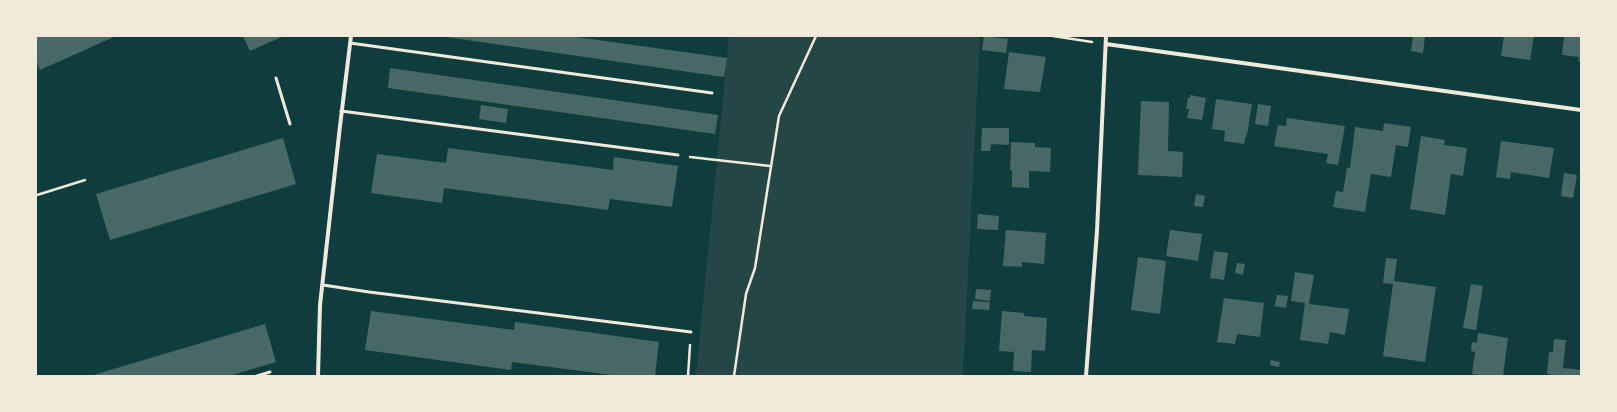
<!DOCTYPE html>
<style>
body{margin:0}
#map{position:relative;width:1617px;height:412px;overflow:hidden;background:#0f3d3e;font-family:"Crimson Pro",serif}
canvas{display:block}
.frame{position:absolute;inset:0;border:37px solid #f1e9da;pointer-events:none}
</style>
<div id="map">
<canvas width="1617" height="412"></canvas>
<div class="frame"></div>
</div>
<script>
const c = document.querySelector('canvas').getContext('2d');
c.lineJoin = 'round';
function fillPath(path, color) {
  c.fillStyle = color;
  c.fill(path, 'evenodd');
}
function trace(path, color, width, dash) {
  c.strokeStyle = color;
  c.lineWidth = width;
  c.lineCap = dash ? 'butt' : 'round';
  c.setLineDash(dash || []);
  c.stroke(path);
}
fillPath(new Path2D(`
 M 729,36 L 980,36 L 963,376 L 696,376 Z`), '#244646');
fillPath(new Path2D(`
 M 36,36 L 116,36 L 40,70 L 36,61 Z
 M 243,36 L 284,36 L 250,51 Z
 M 439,36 L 569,36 L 727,58 L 724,77 Z
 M 984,36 L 1008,39 L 1006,53 L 982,50 Z
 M 1413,36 L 1425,36 L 1423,53 L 1411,51 Z
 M 1504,36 L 1534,36 L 1530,60 L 1501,56 Z
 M 1564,36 L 1581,36 L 1581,61 L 1578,61 L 1579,57 L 1562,55 Z
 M 1009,52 L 1046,57 L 1040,92 L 1004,89 Z
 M 390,68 L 718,115 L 715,134 L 388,88 Z
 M 1190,95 L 1206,98 L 1202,120 L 1187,118 L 1189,109 L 1186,109 L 1188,98 L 1190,98 Z
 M 1216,99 L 1252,104 L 1247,135 L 1246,135 L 1244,144 L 1224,141 L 1225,131 L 1212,129 Z
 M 1141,101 L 1169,102 L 1168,151 L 1183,152 L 1182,177 L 1138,175 Z
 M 1258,104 L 1271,106 L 1268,126 L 1255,124 Z
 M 481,105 L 508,109 L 506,123 L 479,119 Z
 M 1287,118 L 1345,126 L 1338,165 L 1326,163 L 1328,154 L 1274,146 L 1278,125 L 1286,126 Z
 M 1384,123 L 1411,127 L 1408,147 L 1396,145 L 1391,177 L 1371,174 L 1365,212 L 1333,207 L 1336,191 L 1343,192 L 1347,168 L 1350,168 L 1355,127 L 1383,131 Z
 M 982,128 L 1009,128 L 1009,145 L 991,144 L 990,151 L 981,151 Z
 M 1421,136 L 1445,140 L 1444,145 L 1467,148 L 1463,176 L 1451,174 L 1445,215 L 1410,209 Z
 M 283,138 L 296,184 L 110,240 L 96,194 Z
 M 1501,141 L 1554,148 L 1549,178 L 1511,172 L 1510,179 L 1496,177 Z
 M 1011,142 L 1035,143 L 1035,147 L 1051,148 L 1050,172 L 1029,171 L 1029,188 L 1012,187 L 1012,170 L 1010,170 Z
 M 448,148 L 613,170 L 614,157 L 678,166 L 672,207 L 610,199 L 608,210 L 444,188 L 442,203 L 371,193 L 377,154 L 446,163 Z
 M 1564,173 L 1577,175 L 1573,198 L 1561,196 Z
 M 1196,194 L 1205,196 L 1203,207 L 1194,206 Z
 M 978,214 L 999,216 L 998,230 L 977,229 Z
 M 1006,230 L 1046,233 L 1044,264 L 1022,262 L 1022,267 L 1003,266 Z
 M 1170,230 L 1202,234 L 1198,261 L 1166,256 Z
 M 1214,251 L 1228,253 L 1224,280 L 1210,278 Z
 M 1138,257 L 1166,261 L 1160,314 L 1131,310 Z
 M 1386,258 L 1397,259 L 1394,281 L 1436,287 L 1425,362 L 1383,356 L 1393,284 L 1383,283 Z
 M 1237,263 L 1245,264 L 1243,275 L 1235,273 Z
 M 1295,272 L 1314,275 L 1309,304 L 1349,309 L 1345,335 L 1330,332 L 1328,344 L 1300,340 L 1305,303 L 1291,301 Z
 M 1471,284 L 1483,286 L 1476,330 L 1463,328 Z
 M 976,289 L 991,290 L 990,301 L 975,299 Z
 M 1277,295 L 1288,296 L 1286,308 L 1275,306 Z
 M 1224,298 L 1264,303 L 1260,337 L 1237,334 L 1235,344 L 1217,342 Z
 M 973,301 L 990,302 L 989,310 L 972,309 Z
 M 371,311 L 514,330 L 515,322 L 659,342 L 655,376 L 619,376 L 512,362 L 511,370 L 365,350 Z
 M 1002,311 L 1024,313 L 1024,316 L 1047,318 L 1045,351 L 1032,350 L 1031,372 L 1013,371 L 1014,352 L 999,351 Z
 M 265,324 L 276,362 L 229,376 L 90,376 Z
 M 1478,333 L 1508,338 L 1503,376 L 1487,376 L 1472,374 L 1475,352 L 1471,351 L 1472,342 L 1477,343 Z
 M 1554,339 L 1566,340 L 1563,368 L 1581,370 L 1581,376 L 1560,376 L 1547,374 L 1549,352 L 1553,352 Z
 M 1271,360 L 1280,362 L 1279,367 L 1270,365 Z`), '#486865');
trace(new Path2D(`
 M 1053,36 L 1092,42
 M 690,157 L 770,166
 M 37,195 L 85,180
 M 688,376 L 690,345
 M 734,376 L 746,294 L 755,268 L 779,116 L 816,36`), '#f1e9da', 2.5);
trace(new Path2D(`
 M 350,43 L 712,93
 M 276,78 L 290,124
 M 341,111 L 678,155
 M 323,285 L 369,292 L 691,332
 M 257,376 L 270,372`), '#f1e9da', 3);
trace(new Path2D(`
 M 1106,44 L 1581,110
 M 318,376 L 320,305 L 340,126 L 351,36
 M 1086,376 L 1097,231 L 1106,36`), '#f1e9da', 4);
</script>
